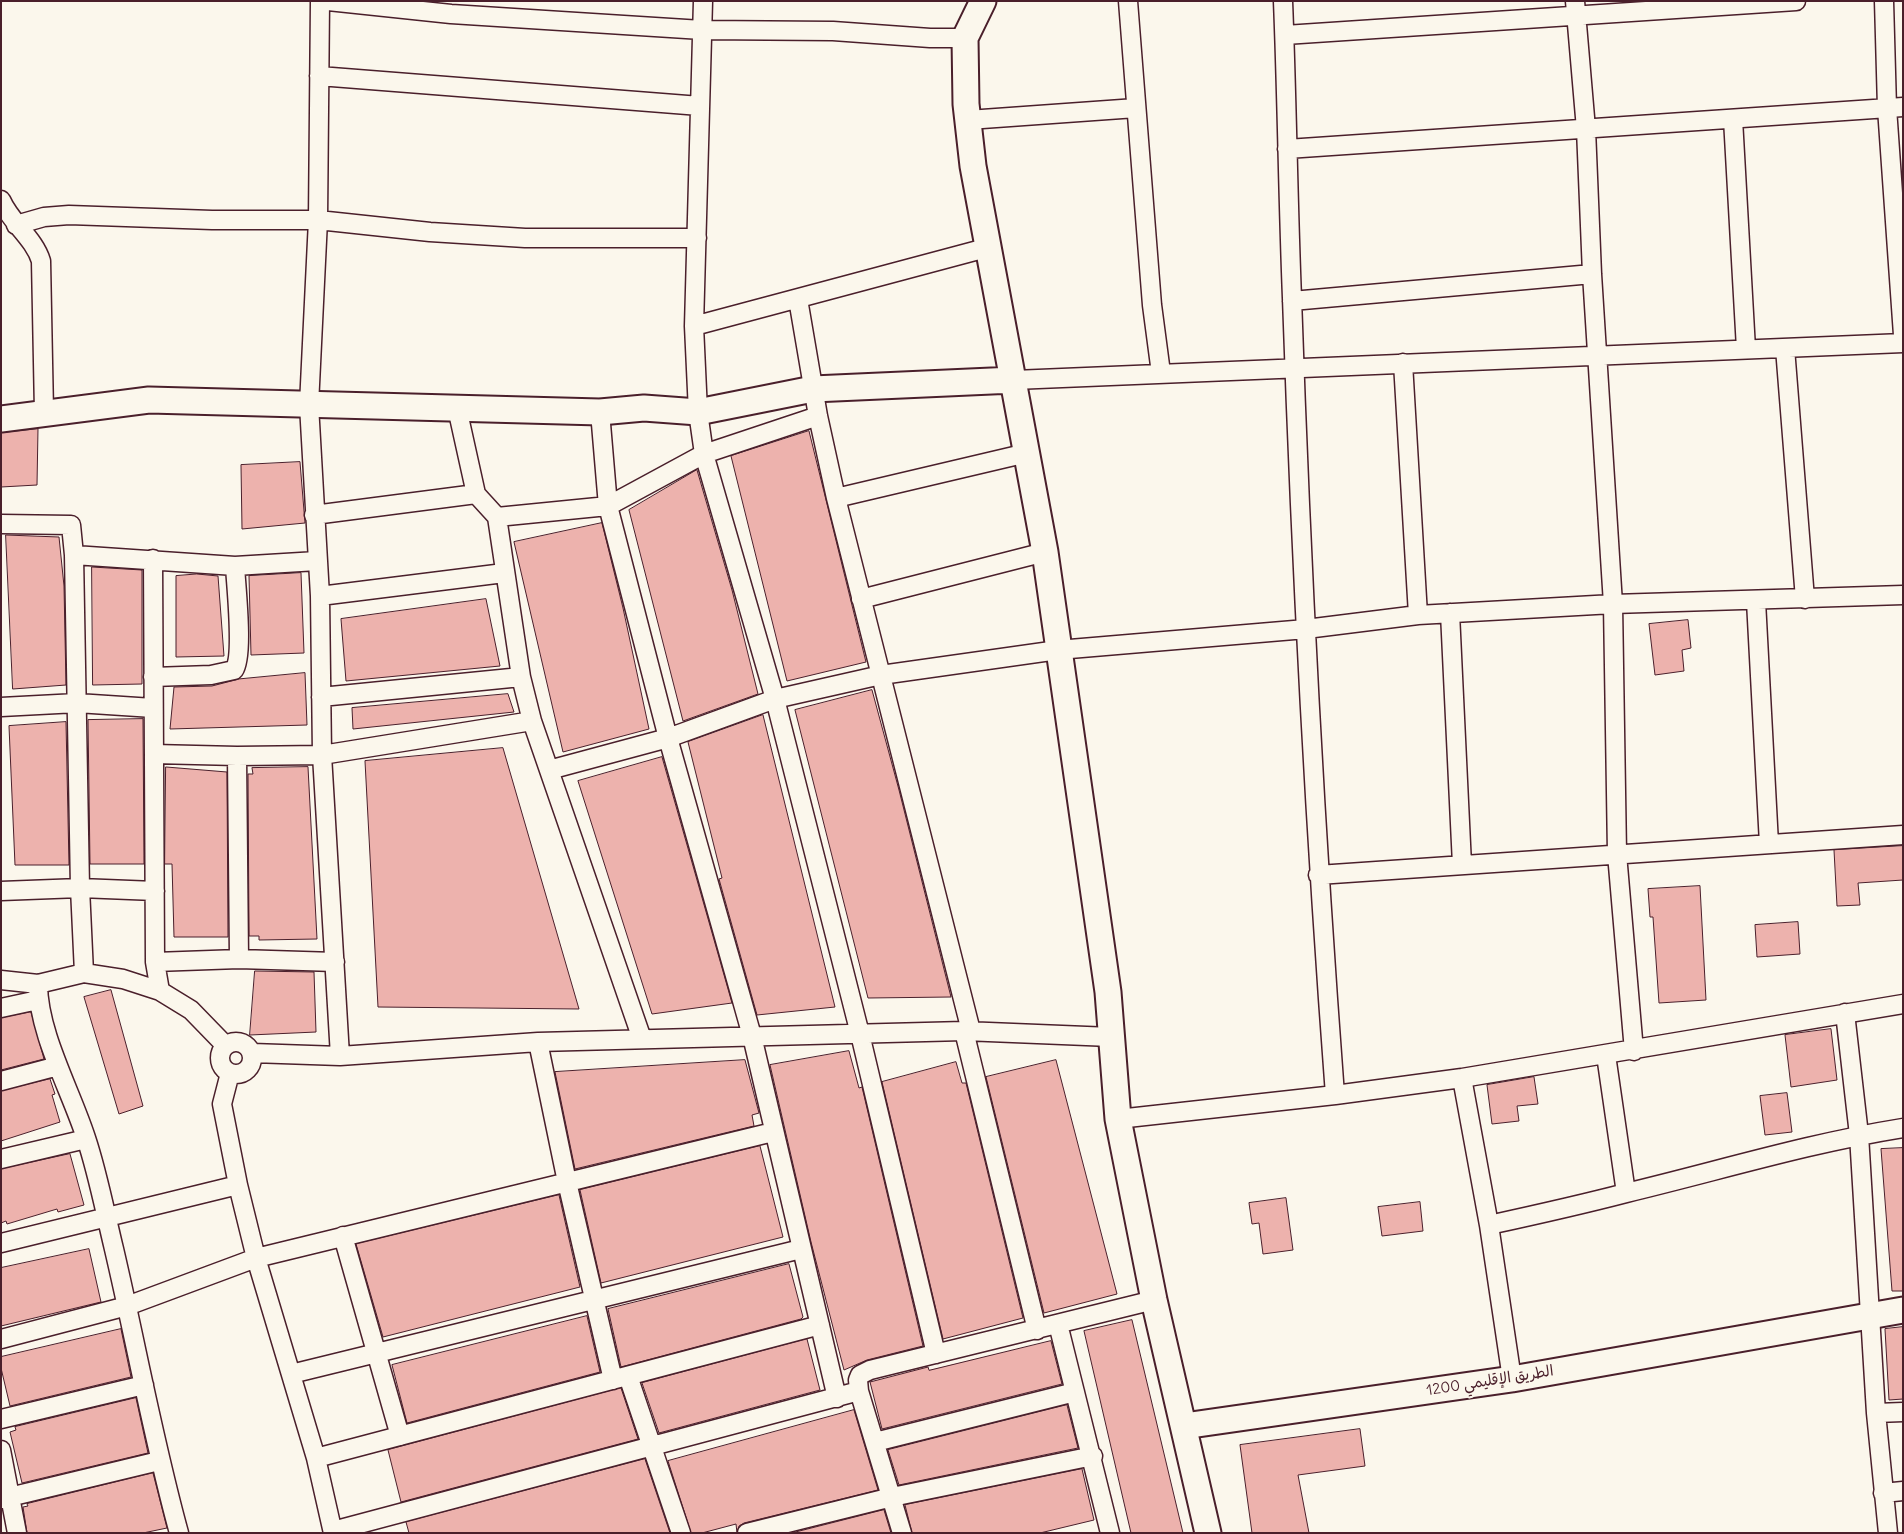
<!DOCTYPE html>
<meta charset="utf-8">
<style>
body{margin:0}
#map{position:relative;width:1904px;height:1534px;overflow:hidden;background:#fbf7ec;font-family:Delius,sans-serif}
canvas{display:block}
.frame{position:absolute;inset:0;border:2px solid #4a1f2b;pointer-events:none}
</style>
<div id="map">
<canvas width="1904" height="1534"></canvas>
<div class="frame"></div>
</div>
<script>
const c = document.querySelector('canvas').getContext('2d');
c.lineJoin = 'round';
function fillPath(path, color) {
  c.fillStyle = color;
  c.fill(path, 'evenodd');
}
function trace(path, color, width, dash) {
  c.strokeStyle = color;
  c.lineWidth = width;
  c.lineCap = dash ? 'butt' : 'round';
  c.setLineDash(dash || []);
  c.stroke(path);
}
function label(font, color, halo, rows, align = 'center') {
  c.font = font + ' Delius,"Playpen Sans Arabic",sans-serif';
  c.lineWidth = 4;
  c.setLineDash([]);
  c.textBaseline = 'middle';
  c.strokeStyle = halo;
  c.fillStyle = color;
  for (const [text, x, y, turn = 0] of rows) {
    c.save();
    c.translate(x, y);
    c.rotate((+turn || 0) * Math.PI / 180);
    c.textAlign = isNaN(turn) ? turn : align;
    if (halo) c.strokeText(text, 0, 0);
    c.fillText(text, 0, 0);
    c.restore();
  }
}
const building = new Path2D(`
 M 38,429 L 37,485 L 1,487 L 1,433 Z
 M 809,431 L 866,662 L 787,681 L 731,456 Z
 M 300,462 L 305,523 L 242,529 L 241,465 Z
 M 697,470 L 732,590 L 758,694 L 683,721 L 629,510 Z
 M 602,523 L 623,608 L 649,729 L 563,752 L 514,542 Z
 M 6,535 L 59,537 L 64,586 L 66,685 L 13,689 Z
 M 92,567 L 142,570 L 142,684 L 93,685 Z
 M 301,573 L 304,653 L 251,655 L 249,576 Z
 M 197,574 L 218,576 L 224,656 L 176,657 L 176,576 Z
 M 486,599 L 500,666 L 346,681 L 341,619 Z
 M 1688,620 L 1691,648 L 1682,650 L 1684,671 L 1655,675 L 1649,624 Z
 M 305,673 L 307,725 L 170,729 L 174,687 L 212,686 L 239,679 Z
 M 872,690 L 899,790 L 951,997 L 868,998 L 795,710 Z
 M 508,694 L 514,712 L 353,729 L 352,708 Z
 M 763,715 L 835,1007 L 757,1015 L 719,879 L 722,878 L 688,742 Z
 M 143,719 L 144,864 L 90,864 L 88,720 Z
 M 66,722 L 69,865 L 15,865 L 9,726 Z
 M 503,748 L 579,1009 L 378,1007 L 365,761 Z
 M 662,757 L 732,1003 L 652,1014 L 578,781 Z
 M 166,767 L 227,772 L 228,937 L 174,937 L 172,864 L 165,864 Z
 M 308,767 L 317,939 L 259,940 L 259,936 L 249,936 L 248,774 L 253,774 L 252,768 Z
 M 1903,846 L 1903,880 L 1858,883 L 1860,905 L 1837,906 L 1834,850 Z
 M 1700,886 L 1706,1000 L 1659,1003 L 1653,917 L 1650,917 L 1648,889 Z
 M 1798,922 L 1800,954 L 1757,957 L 1755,925 Z
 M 255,971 L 314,972 L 316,1032 L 250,1035 Z
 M 111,990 L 143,1106 L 119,1114 L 84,997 Z
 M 31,1012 L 44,1059 L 1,1070 L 1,1018 Z
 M 1831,1029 L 1837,1080 L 1791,1087 L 1785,1035 Z
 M 849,1051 L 859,1088 L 862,1087 L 923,1346 L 867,1360 L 844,1370 L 811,1242 L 770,1065 Z
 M 745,1060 L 759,1113 L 752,1115 L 754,1126 L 575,1169 L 555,1072 Z
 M 1056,1060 L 1117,1294 L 1044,1313 L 986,1077 Z
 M 956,1062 L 962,1083 L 966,1083 L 1023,1318 L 943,1339 L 882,1082 Z
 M 1534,1077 L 1538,1104 L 1517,1106 L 1519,1121 L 1492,1124 L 1487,1085 Z
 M 50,1079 L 55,1094 L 52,1095 L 60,1122 L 1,1141 L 1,1091 Z
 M 1787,1093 L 1792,1132 L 1765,1135 L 1760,1096 Z
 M 760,1146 L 783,1237 L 601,1283 L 580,1190 Z
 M 1903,1148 L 1903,1291 L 1892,1291 L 1881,1149 Z
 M 70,1154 L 84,1205 L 58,1212 L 57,1209 L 7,1224 L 6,1221 L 1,1223 L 1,1169 Z
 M 559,1195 L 580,1287 L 383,1337 L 356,1244 Z
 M 1286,1198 L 1293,1250 L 1263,1254 L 1259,1223 L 1252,1224 L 1249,1203 Z
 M 1420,1202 L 1423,1231 L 1382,1236 L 1378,1207 Z
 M 89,1249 L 101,1302 L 1,1326 L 1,1268 Z
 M 789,1264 L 803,1317 L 801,1319 L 621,1367 L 608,1309 Z
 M 587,1316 L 600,1372 L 407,1423 L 392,1365 Z
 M 1132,1320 L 1183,1533 L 1131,1533 L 1084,1331 Z
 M 1903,1327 L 1903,1399 L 1889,1400 L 1885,1329 Z
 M 121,1329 L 131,1377 L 10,1406 L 1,1368 L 1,1357 Z
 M 807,1339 L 820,1390 L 659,1433 L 642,1383 Z
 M 1051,1341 L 1062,1384 L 882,1429 L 870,1382 L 928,1367 L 929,1370 Z
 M 621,1388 L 638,1439 L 401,1502 L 388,1450 Z
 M 136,1398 L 148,1453 L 22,1483 L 10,1432 L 16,1430 L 15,1427 Z
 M 1067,1405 L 1078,1448 L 899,1485 L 888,1450 Z
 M 854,1410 L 878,1490 L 744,1523 L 739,1526 L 737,1533 L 736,1524 L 702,1533 L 691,1533 L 668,1461 Z
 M 1360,1429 L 1365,1466 L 1298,1475 L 1309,1533 L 1252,1533 L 1240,1445 Z
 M 645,1459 L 670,1533 L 409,1533 L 406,1522 Z
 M 1082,1469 L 1094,1520 L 1040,1533 L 912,1533 L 905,1505 Z
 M 153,1473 L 167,1528 L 143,1533 L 27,1533 L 23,1507 L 28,1506 L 27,1504 Z
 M 884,1510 L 891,1533 L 792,1533 Z`);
fillPath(building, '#edb2ad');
trace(building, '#4a1f2b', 1);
const street = new Path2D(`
 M 320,1 L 318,220 L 309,405 L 320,596 L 322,755 L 340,1056
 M 328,1 L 451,14 L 702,30 L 833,31 L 930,38 L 965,38
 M 703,1 L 694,326 L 698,412 L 704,454 L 775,699 L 860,1034 L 936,1354
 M 1128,1 L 1152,305 L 1161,373
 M 1283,1 C 1287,100 1288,199 1292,298 C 1301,564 1315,830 1335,1095
 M 1575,1 L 1586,129 L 1592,274 L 1613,604 L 1617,854 L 1634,1051
 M 1884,1 L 1887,108 L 1903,335
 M 1285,35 L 1796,1
 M 319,76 L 700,106
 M 1733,119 L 1746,349
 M 968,120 L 1136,108
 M 1287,149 L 1903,107
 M 1,200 C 11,223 34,238 41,261 L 44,412
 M 16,225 L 44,217 L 69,215 L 212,220 L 318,220 L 430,232 L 525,238 L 697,238
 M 798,299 L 818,416 L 836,498 L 971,1031
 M 1292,301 L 1592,274
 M 694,326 L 986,248
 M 1785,348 L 1805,599
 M 1403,363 L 1418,615
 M 1014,380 L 1903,343
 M 457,408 L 476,494 L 497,517 L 521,677 L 532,721 L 642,1039
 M 600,412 L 608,506 L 668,738 L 752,1036 L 837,1398
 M 836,498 L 1027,453
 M 314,515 L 476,494
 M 497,517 L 608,506 L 704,454 L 818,416
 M 1,524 L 71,525 L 74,555 L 235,566 L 317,561
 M 74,555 L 80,888 L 84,973
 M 153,559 L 155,962 L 160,991
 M 320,596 L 504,573
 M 861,599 L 1045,552
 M 1756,601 L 1769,844
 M 1450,613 L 1462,865
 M 153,677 L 211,675 L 234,670 C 244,656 236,586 235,566
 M 321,697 L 521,677
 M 1,707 L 77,703 L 153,708
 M 154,754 L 237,756 L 322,755 L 532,721
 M 549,770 L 668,738 L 775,699 L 881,675 L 1058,650 L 1306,629 L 1418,615 L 1613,604 L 1903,595
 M 1318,875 L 1903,835
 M 1,891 L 80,888 L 155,891
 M 239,959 L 335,962
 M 155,962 L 239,959 L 237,756
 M 1,980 L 38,984 L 84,973 L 123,979 L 160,991 L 191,1010 L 225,1045
 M 38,984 C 38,1033 71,1091 86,1138 C 98,1174 105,1212 114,1249 C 136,1343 153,1439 179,1533
 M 1,1008 L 38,1000
 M 1845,1013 L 1859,1135 L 1876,1413 L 1888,1533
 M 964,1031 L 1037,1330
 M220 1058a16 16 0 1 1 32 0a16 16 0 1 1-32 0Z
 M 538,1042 L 567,1182 L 613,1380
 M 252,1053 L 340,1056 L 538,1042 L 964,1031 L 1111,1037
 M 1606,1055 L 1626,1193
 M 230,1073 L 222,1104 L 238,1185 L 256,1258 L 316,1458 L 333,1533
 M 1462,1078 L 1489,1225 L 1512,1379
 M 1,1081 L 58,1066
 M 1118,1119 L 1335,1095 L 1462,1078 L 1903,1004
 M 1,1159 L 86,1139
 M 1489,1225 C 1535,1215 1580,1205 1626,1193 C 1718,1171 1809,1143 1903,1128
 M 343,1236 L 400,1436
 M 1,1243 L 238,1185
 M 1058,1324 L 1110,1533
 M 1,1339 L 127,1306 L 256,1258 L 773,1132
 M 291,1374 L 801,1249
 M 628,1376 L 681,1533
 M 1876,1413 L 1903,1412
 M 1,1419 L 144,1385
 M 875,1442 L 1075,1392
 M 1,1450 L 17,1533
 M 316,1458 L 820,1325
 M 1883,1493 L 1903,1491
 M 1,1499 L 159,1461
 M 333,1531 L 859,1391
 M 747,1533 L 892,1497 L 1093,1456
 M 902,1533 L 859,1391 L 858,1380 L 860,1375 L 870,1370 L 1154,1300`);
const secondary = new Path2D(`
 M 983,1 L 965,38 L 966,104 L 973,166 L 1045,552 L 1108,992 L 1118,1119 L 1154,1300 L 1208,1533
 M 1,419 L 149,400 L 600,412 L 644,408 L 698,412 L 813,389 L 1014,380
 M 1184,1426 L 1512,1379 L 1903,1310`);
trace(street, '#4a1f2b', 21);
trace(secondary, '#4a1f2b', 29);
trace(street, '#fbf7ec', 18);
trace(secondary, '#fbf7ec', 25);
label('15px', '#4a1f2b', '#fbf7ec', [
 ["الطريق الإقليمي 1200",1490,1381,-9]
]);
</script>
